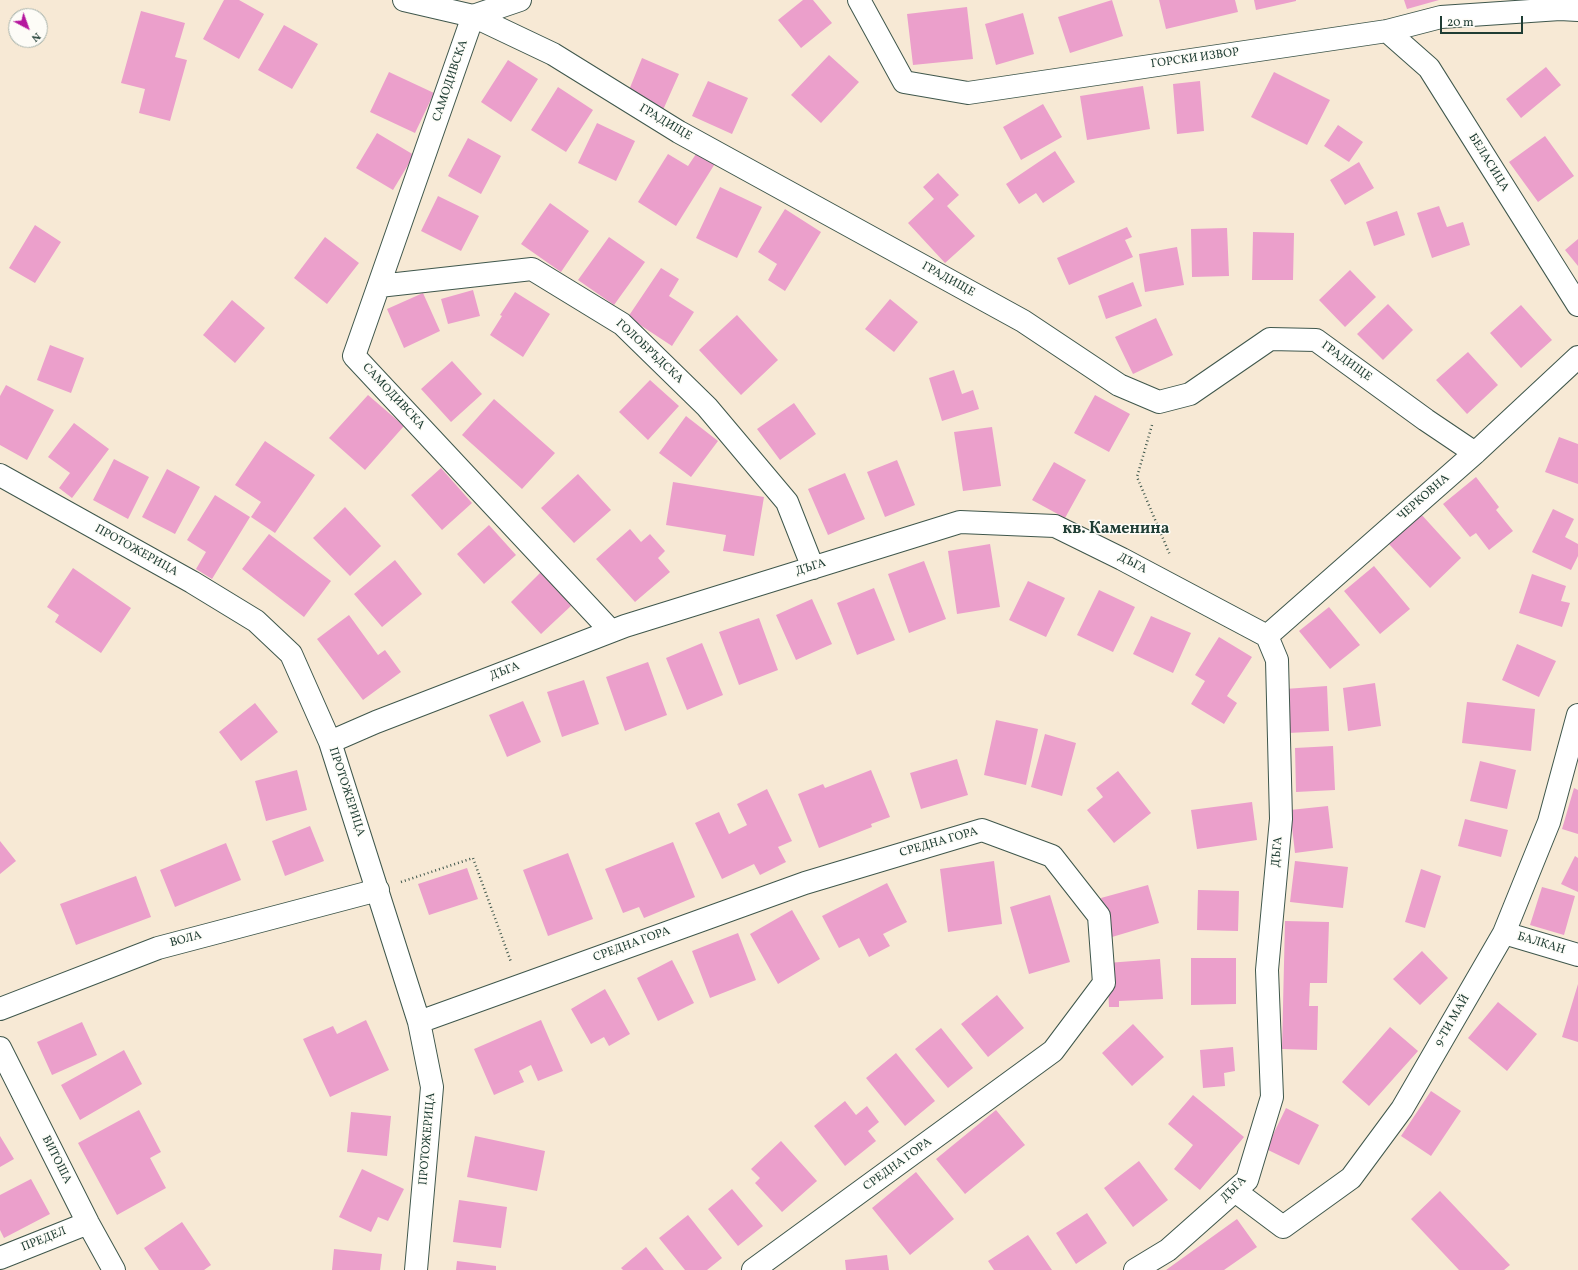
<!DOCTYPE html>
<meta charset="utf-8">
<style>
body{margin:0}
#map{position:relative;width:1578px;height:1270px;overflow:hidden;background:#f7e9d5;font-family:Vollkorn,serif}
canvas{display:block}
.north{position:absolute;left:8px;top:8px;width:40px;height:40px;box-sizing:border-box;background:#fdfcf7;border:1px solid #a4b0a9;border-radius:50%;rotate:139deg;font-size:11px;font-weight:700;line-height:16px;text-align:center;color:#1f3d34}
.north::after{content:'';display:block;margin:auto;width:14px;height:18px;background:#b5179e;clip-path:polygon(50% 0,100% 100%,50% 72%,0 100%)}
.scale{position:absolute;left:1440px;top:16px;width:83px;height:18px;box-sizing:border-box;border:2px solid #1f3d34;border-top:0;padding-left:5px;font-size:12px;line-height:14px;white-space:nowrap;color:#1f3d34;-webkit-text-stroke:3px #fdfcf7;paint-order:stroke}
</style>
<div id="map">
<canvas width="1578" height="1270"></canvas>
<div class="north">N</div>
<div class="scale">20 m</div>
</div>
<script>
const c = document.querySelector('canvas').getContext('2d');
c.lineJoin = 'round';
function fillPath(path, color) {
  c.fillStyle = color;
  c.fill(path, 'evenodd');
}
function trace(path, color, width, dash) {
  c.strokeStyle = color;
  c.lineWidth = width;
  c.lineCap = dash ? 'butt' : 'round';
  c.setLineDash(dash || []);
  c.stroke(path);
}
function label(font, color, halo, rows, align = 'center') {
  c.font = font + ' Vollkorn,serif';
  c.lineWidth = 3;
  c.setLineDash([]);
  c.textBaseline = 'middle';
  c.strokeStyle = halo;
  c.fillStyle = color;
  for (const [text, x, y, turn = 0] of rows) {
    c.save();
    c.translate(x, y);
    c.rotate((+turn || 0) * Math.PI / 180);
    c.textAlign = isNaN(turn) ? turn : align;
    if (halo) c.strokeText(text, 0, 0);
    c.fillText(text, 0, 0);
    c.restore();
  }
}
fillPath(new Path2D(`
 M 224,0 L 239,0 L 264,14 L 239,59 L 203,39 Z
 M 803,0 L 813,0 L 832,23 L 801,48 L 778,20 Z
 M 1112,0 L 1123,36 L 1070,53 L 1058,17 Z
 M 1159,0 L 1235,0 L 1238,12 L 1166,29 Z
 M 1254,0 L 1296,0 L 1296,1 L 1256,10 Z
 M 1404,0 L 1439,0 L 1407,9 Z
 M 967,7 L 973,59 L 913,65 L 907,14 Z
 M 141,11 L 185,23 L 175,57 L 187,60 L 170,121 L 139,113 L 145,89 L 121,83 Z
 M 1023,13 L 1034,54 L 996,65 L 985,24 Z
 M 284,25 L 318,44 L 292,89 L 258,70 Z
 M 829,55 L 859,82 L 821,123 L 791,95 Z
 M 642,58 L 679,74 L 663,110 L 627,95 Z
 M 508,60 L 538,79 L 511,122 L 481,102 Z
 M 1546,67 L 1561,85 L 1521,118 L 1506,99 Z
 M 389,72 L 434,93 L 415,133 L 370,112 Z
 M 1274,72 L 1330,100 L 1307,145 L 1251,117 Z
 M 708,81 L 748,98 L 732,134 L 692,116 Z
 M 1200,81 L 1204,131 L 1177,134 L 1173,84 Z
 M 1143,86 L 1150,129 L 1087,140 L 1080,96 Z
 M 558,87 L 593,110 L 566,152 L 531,130 Z
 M 1043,104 L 1062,137 L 1021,160 L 1003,127 Z
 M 597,123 L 635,141 L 616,181 L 578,163 Z
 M 1338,125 L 1363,142 L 1349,162 L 1324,146 Z
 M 377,133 L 414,155 L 393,190 L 356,168 Z
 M 1545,136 L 1574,176 L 1538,202 L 1509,162 Z
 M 468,138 L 501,156 L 481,194 L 448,176 Z
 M 698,151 L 716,162 L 676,226 L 638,202 L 668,154 L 688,166 Z
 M 1055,151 L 1075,182 L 1043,203 L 1036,193 L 1019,204 L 1006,184 Z
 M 1359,162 L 1374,188 L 1345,205 L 1330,180 Z
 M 938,173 L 959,195 L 947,206 L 975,236 L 945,263 L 908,223 L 934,199 L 923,187 Z
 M 720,187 L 762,207 L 737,258 L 696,238 Z
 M 438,196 L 479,216 L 461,251 L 421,231 Z
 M 550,203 L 589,231 L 561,272 L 521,244 Z
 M 1439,206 L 1447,227 L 1463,222 L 1470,245 L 1432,258 L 1417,213 Z
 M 785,209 L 821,232 L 785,291 L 768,280 L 777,264 L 758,252 Z
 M 1397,211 L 1405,235 L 1374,246 L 1366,222 Z
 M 35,225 L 61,242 L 35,283 L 9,268 Z
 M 1127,227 L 1132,237 L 1125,240 L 1133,257 L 1069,285 L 1057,258 Z
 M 1227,228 L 1229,276 L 1192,277 L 1191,229 Z
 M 1253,232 L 1294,233 L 1293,280 L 1252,280 Z
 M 325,237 L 359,263 L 327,304 L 294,278 Z
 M 609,237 L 645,262 L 614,305 L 578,280 Z
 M 1578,239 L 1578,266 L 1565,250 Z
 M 1177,247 L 1184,285 L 1145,292 L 1139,254 Z
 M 661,268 L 679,279 L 669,296 L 694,312 L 672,346 L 628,317 Z
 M 1350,270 L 1376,297 L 1345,327 L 1319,300 Z
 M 1133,282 L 1142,306 L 1106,319 L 1098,296 Z
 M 473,290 L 480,316 L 448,324 L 441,299 Z
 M 515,292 L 550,314 L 523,357 L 490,335 L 502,316 L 500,315 Z
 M 423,293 L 440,331 L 404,348 L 387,309 Z
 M 890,299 L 918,322 L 894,352 L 865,329 Z
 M 232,300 L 265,328 L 235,363 L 203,335 Z
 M 1388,304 L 1413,330 L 1383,360 L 1357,334 Z
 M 1521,305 L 1552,340 L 1521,368 L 1490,333 Z
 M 737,315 L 778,360 L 741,395 L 699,350 Z
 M 1156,318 L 1173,355 L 1133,374 L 1115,337 Z
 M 50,345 L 84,358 L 71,393 L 37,380 Z
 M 1468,352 L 1498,385 L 1467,414 L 1436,380 Z
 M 452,361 L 482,394 L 451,422 L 421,389 Z
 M 954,370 L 962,394 L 973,390 L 979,409 L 942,421 L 929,378 Z
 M 650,380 L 679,406 L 648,440 L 619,412 Z
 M 6,385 L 54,410 L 27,460 L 0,445 L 0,396 Z
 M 368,395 L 404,426 L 365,470 L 329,438 Z
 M 1095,395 L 1130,414 L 1109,452 L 1074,433 Z
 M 494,399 L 555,453 L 522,489 L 462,435 Z
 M 794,403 L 816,434 L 780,460 L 757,429 Z
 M 686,416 L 718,441 L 691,477 L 659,453 Z
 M 74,423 L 109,449 L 72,498 L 59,488 L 70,473 L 48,457 Z
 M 992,427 L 1001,486 L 963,491 L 954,432 Z
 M 1559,437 L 1578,444 L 1578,484 L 1545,472 Z
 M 265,441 L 315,475 L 275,533 L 251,517 L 261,502 L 235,485 Z
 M 114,459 L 149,477 L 128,519 L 93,500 Z
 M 897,460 L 915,505 L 885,517 L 867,472 Z
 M 1054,462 L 1086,480 L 1065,518 L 1032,500 Z
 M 441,468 L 472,503 L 442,530 L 411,495 Z
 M 167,469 L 200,487 L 175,534 L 142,517 Z
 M 845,473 L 865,519 L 828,535 L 808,489 Z
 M 578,474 L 611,510 L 574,543 L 541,508 Z
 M 1476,477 L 1499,507 L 1496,510 L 1513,531 L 1489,550 L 1476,533 L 1470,537 L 1443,504 Z
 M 673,482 L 764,497 L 754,556 L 723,551 L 726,535 L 666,525 Z
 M 215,495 L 250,517 L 212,579 L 196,569 L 206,552 L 187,540 Z
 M 345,507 L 381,546 L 350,576 L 313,538 Z
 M 1553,509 L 1574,519 L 1565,537 L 1578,544 L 1578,556 L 1571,570 L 1532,552 Z
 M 1420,513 L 1461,558 L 1430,588 L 1388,543 Z
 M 489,525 L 516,555 L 484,584 L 457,554 Z
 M 630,529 L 641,542 L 650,534 L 665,551 L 658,558 L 670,572 L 635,602 L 596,559 Z
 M 269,534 L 331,581 L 304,617 L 242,569 Z
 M 990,544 L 1000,607 L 957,614 L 948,551 Z
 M 395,560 L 422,594 L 382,627 L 354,594 Z
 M 924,561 L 946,619 L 909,633 L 888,574 Z
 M 1374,566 L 1410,609 L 1380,634 L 1344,591 Z
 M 73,568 L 131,608 L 101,653 L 55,622 L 59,615 L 47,607 Z
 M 541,572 L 572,605 L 541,634 L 511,602 Z
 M 1532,574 L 1566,586 L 1561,601 L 1570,603 L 1562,627 L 1519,613 Z
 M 1028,581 L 1065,598 L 1046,637 L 1009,620 Z
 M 874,588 L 895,640 L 857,655 L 837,603 Z
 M 1099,590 L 1135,607 L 1113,652 L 1077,635 Z
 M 812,599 L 832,644 L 796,660 L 776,615 Z
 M 1329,607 L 1360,645 L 1330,669 L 1299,631 Z
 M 349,615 L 378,655 L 385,650 L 401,672 L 363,700 L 317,639 Z
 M 1151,616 L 1191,633 L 1173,673 L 1133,654 Z
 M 759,618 L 778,670 L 739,685 L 719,632 Z
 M 1219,637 L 1252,657 L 1227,696 L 1237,703 L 1224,724 L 1191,704 L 1205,681 L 1195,675 Z
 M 702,643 L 723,695 L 687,710 L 666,658 Z
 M 1517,644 L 1556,661 L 1539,697 L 1502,680 Z
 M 648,662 L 667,715 L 625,731 L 606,677 Z
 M 584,680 L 599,724 L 562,737 L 547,692 Z
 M 1375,683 L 1381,726 L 1348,731 L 1343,688 Z
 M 1327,686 L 1329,731 L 1288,733 L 1285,689 Z
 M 523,701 L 541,742 L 507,757 L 489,715 Z
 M 1467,702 L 1535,709 L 1531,751 L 1462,743 Z
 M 255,703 L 278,732 L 241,761 L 219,732 Z
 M 996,720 L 1038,729 L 1026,785 L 984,775 Z
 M 1045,734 L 1076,743 L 1062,796 L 1031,787 Z
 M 1333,746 L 1335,790 L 1296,792 L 1295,748 Z
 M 957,759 L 968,795 L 921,809 L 910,773 Z
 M 1480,761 L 1516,770 L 1507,809 L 1470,801 Z
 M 297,770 L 307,810 L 266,821 L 255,781 Z
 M 871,770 L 890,817 L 871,824 L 872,827 L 819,848 L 798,794 L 823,784 L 825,788 Z
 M 1118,771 L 1151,813 L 1114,843 L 1087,810 L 1103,797 L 1096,788 Z
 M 1574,788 L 1578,790 L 1578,834 L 1562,829 Z
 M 767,789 L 792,841 L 778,847 L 786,862 L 760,875 L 754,864 L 722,879 L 695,823 L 719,812 L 729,834 L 747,825 L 737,804 Z
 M 1252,802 L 1257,840 L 1197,849 L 1191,810 Z
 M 1328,806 L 1333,848 L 1295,853 L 1290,810 Z
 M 1465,819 L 1508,830 L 1501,857 L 1458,846 Z
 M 310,826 L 324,861 L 285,876 L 272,841 Z
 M 0,841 L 16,861 L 0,874 Z
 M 673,842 L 695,897 L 644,918 L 639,907 L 623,913 L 605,869 Z
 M 226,843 L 241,880 L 175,907 L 160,870 Z
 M 568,853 L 593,919 L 548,936 L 523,870 Z
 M 1575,856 L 1578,858 L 1578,892 L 1561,884 Z
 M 994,861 L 1002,924 L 948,932 L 940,869 Z
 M 1295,861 L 1348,867 L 1343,908 L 1290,902 Z
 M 467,868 L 478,899 L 429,915 L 418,884 Z
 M 1421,869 L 1441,876 L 1425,928 L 1405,922 Z
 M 136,876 L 151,917 L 76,945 L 60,904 Z
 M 887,883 L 907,922 L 883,934 L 890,946 L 869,957 L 859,938 L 839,948 L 822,916 Z
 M 1148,885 L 1159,923 L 1112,937 L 1101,898 Z
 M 1542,887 L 1575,896 L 1564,935 L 1530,925 Z
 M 1198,890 L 1239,891 L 1238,931 L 1197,930 Z
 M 1050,895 L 1070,962 L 1029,974 L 1010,907 Z
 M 792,910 L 820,959 L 778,984 L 750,934 Z
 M 1285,921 L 1329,922 L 1327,983 L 1310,983 L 1309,1006 L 1318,1006 L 1317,1050 L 1282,1049 Z
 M 738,933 L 756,980 L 710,998 L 692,951 Z
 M 1422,951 L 1448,978 L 1420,1005 L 1393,979 Z
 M 1191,958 L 1236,958 L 1236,1004 L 1191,1005 Z
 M 1160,959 L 1163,999 L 1119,1001 L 1119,1007 L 1109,1007 L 1107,963 Z
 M 672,960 L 694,1003 L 658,1021 L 637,978 Z
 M 1578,984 L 1578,1042 L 1562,1037 Z
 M 605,989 L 630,1034 L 609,1046 L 604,1037 L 591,1044 L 571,1009 Z
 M 997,995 L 1024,1028 L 988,1057 L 961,1024 Z
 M 1498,1002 L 1537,1034 L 1507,1071 L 1468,1038 Z
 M 366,1020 L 389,1070 L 330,1097 L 303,1039 L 333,1026 L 337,1034 Z
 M 541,1020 L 563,1071 L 538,1081 L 531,1065 L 519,1071 L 524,1082 L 494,1095 L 474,1049 Z
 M 82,1022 L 97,1055 L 52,1075 L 37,1042 Z
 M 1133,1024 L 1164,1057 L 1132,1086 L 1102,1053 Z
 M 1390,1027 L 1418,1051 L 1369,1106 L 1342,1082 Z
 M 941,1028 L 973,1068 L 948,1088 L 915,1049 Z
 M 1233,1047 L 1235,1071 L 1224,1073 L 1225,1086 L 1203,1088 L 1200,1050 Z
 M 124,1050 L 142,1084 L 80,1120 L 61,1085 Z
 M 896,1053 L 935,1101 L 905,1126 L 866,1078 Z
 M 1431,1091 L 1461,1111 L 1431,1156 L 1401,1136 Z
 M 1193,1095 L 1244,1137 L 1200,1190 L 1174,1169 L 1193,1145 L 1168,1124 Z
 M 845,1101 L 856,1115 L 867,1106 L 879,1122 L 868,1131 L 876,1141 L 845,1166 L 814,1126 Z
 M 1286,1108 L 1319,1125 L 1299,1165 L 1266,1149 Z
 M 139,1110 L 161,1152 L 150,1158 L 166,1188 L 117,1215 L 78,1143 Z
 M 996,1110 L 1025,1145 L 965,1194 L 936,1159 Z
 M 351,1112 L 391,1116 L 387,1156 L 347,1152 Z
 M 0,1136 L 14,1159 L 0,1167 Z
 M 475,1136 L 545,1151 L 537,1191 L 467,1177 Z
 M 781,1141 L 817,1181 L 782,1212 L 755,1183 L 760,1178 L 751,1169 Z
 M 1139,1161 L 1168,1200 L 1133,1227 L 1104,1188 Z
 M 362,1169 L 404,1189 L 388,1221 L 378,1217 L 371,1232 L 339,1217 Z
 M 916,1172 L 954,1219 L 910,1255 L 872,1208 Z
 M 31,1179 L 50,1214 L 4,1238 L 0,1230 L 0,1195 Z
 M 732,1189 L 763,1226 L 738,1246 L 708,1209 Z
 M 1440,1191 L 1510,1265 L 1504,1270 L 1459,1270 L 1411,1219 Z
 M 459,1200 L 507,1207 L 501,1248 L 453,1242 Z
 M 1087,1213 L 1107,1243 L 1076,1264 L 1056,1233 Z
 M 688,1215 L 722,1258 L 707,1270 L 685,1270 L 659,1238 Z
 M 1237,1219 L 1257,1247 L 1224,1270 L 1166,1270 Z
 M 182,1222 L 211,1265 L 204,1270 L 159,1270 L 144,1248 Z
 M 1028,1235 L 1052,1270 L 994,1270 L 988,1261 Z
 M 646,1247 L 664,1270 L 623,1270 L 621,1268 Z
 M 334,1249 L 382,1254 L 380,1270 L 332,1270 Z
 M 887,1255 L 889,1270 L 846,1270 L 845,1260 Z
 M 457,1261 L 496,1266 L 496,1270 L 456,1270 Z`), '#eb9fcb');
const street = new Path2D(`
 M 404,0 L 473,16 L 553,54 L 679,132 L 1023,321 L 1119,385 L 1159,402 L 1190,394 L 1270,339 L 1316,340 L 1426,420 L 1475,453
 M 520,0 L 473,16 L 354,356 L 611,631
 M 859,0 L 904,82 L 968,93 L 1387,31 L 1441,17 L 1560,9 L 1578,10
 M 1387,31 L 1429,68 L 1578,305
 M 379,286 L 532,269 L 622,324 L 707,407 L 787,502 L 813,568
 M 0,475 L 192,582 L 256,621 L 291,654 L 330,742 L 419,1022 L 432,1087 L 416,1270
 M 1267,636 L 1475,453 L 1578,357
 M 330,742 L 376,722 L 625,626 L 960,522 L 1055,526 L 1122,559 L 1267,636 L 1277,660 L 1281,819 L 1267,970 L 1272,1097 L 1247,1180 L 1168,1250 L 1135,1270
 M 1504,933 L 1578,955
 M 0,1009 L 158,948 L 378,890
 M 419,1022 L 805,883 L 982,830 L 1052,856 L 1099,916 L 1104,983 L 1053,1051 L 753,1270
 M 0,1048 L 88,1223 L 114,1270
 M 1235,1191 L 1283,1227 L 1351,1178 L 1402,1109 L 1504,933 L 1549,822 L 1578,715
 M 0,1258 L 88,1223`);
trace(street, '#3f574c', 24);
trace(new Path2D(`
 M 1152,425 L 1137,477 L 1170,555
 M 401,882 L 473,858 L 511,962`), '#3f574c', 2.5, [1, 3]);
trace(street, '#fff', 22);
label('12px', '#1f3d34', '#fdfcf7', [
 ["ГОРСКИ ИЗВОР",1195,59,-8],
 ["САМОДИВСКА",451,81,-71],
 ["ГРАДИЩЕ",665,123,31],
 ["БЕЛАСИЦА",1488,163,58],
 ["ГРАДИЩЕ",948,280,29],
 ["ГОЛОБРЪДСКА",649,352,43],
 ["ГРАДИЩЕ",1346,362,36],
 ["САМОДИВСКА",393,397,47],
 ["ЧЕРКОВНА",1424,498,-41],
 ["ПРОТОЖЕРИЦА",136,551,29],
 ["ДЪГА",1132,564,27],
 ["ДЪГА",811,568,-17],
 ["ДЪГА",505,672,-21],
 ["ПРОТОЖЕРИЦА",346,792,72],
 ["СРЕДНА ГОРА",939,843,-16],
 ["ДЪГА",1278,852,-85],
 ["ВОЛА",186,940,-15],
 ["БАЛКАН",1541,944,17],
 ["СРЕДНА ГОРА",632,945,-20],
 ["9-ТИ МАЙ",1453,1021,-60],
 ["ПРОТОЖЕРИЦА",428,1139,-85],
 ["ВИТОША",56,1160,63],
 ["СРЕДНА ГОРА",898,1165,-36],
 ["ДЪГА",1234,1190,-45],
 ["ПРЕДЕЛ",44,1240,-22]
]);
label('bold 16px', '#1f3d34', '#fdfcf7', [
 ["кв. Каменина",1116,530]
]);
</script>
